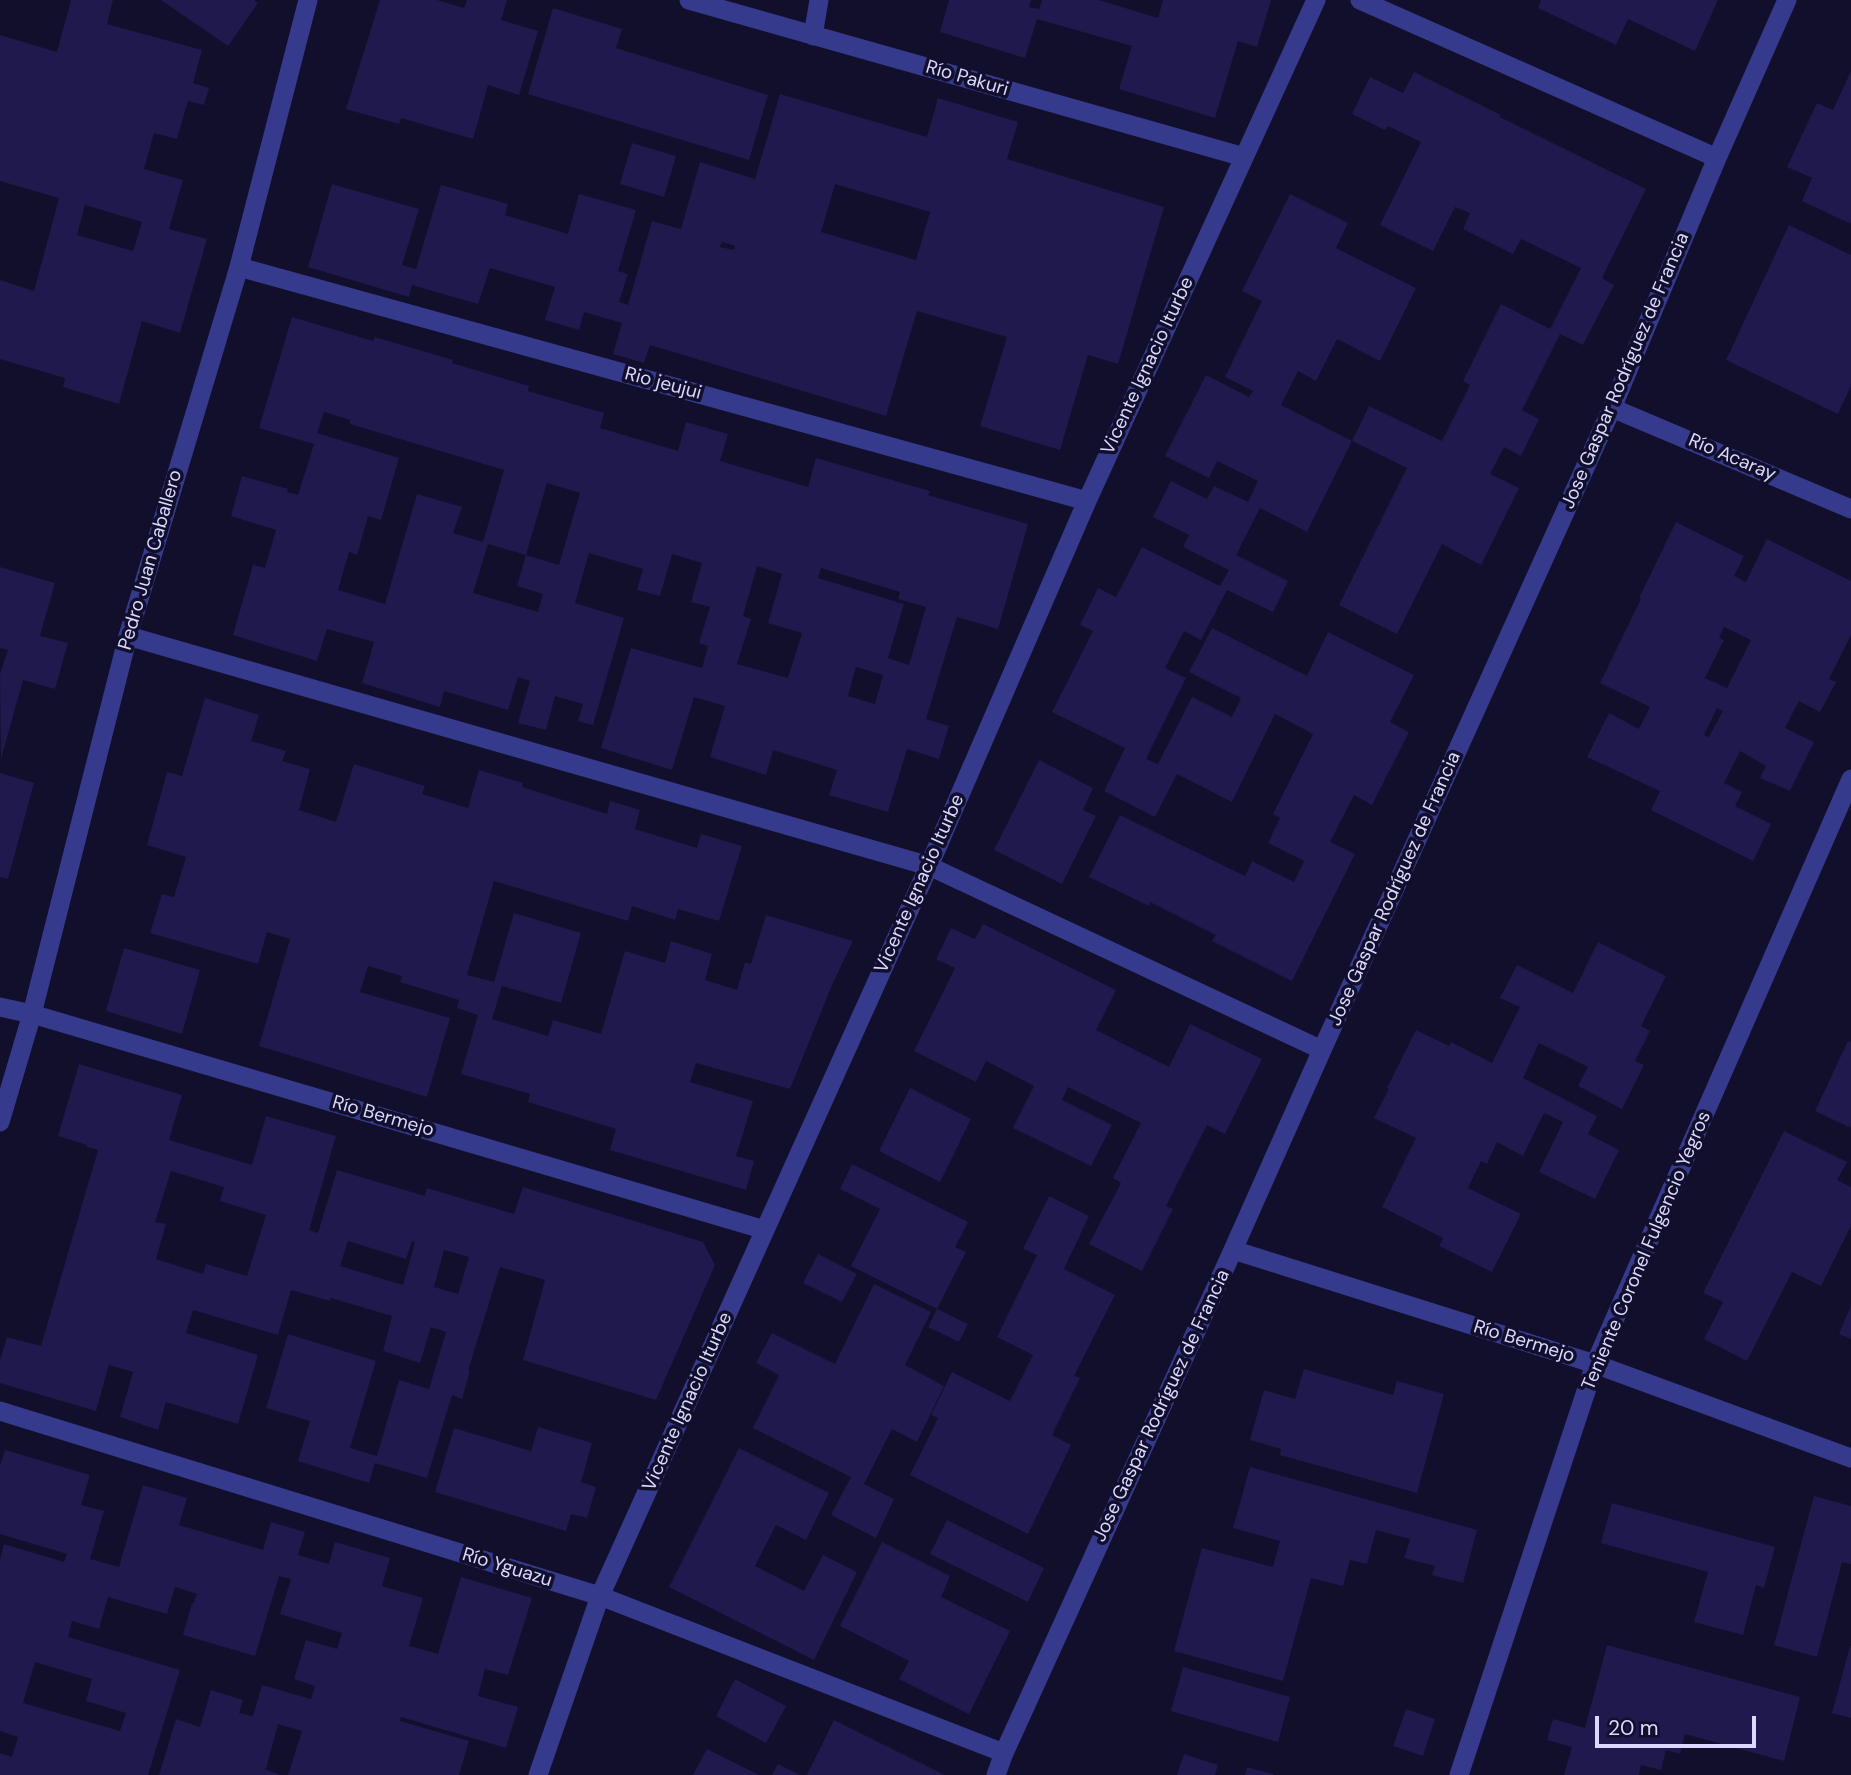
<!DOCTYPE html>
<meta charset="utf-8">
<style>
body{margin:0}
#map{position:relative;width:1851px;height:1775px;overflow:hidden;background:#110f2b;font-family:"DM Sans",sans-serif}
canvas{display:block}
.scale{position:absolute;left:1595px;top:1716px;width:161px;height:32px;box-sizing:border-box;border:4px solid #dad8ff;border-top:0;padding-left:9px;font-size:21px;line-height:24px;white-space:nowrap;color:#dad8ff;-webkit-text-stroke:5px #110f2b;paint-order:stroke}
</style>
<div id="map">
<canvas width="1851" height="1775"></canvas>
<div class="scale">20 m</div>
</div>
<script>
const c = document.querySelector('canvas').getContext('2d');
c.lineJoin = 'round';
function fillPath(path, color) {
  c.fillStyle = color;
  c.fill(path, 'evenodd');
}
function trace(path, color, width, dash) {
  c.strokeStyle = color;
  c.lineWidth = width;
  c.lineCap = dash ? 'butt' : 'round';
  c.setLineDash(dash || []);
  c.stroke(path);
}
function label(font, color, halo, rows, align = 'center') {
  c.font = font + ' "DM Sans",sans-serif';
  c.lineWidth = 7;
  c.setLineDash([]);
  c.textBaseline = 'middle';
  c.strokeStyle = halo;
  c.fillStyle = color;
  for (const [text, x, y, turn = 0] of rows) {
    c.save();
    c.translate(x, y);
    c.rotate((+turn || 0) * Math.PI / 180);
    c.textAlign = isNaN(turn) ? turn : align;
    if (halo) c.strokeText(text, 0, 0);
    c.fillText(text, 0, 0);
    c.restore();
  }
}
fillPath(new Path2D(`
 M 71,0 L 113,0 L 107,24 L 202,50 L 193,83 L 209,88 L 204,105 L 188,101 L 177,139 L 154,133 L 144,169 L 183,180 L 169,229 L 207,239 L 180,333 L 142,321 L 119,404 L 63,387 L 65,378 L 0,359 L 0,280 L 34,291 L 59,198 L 0,181 L 0,35 L 57,52 ZM 85,205 L 142,222 L 133,251 L 77,235 Z
 M 161,0 L 254,0 L 258,3 L 228,46 Z
 M 380,0 L 437,0 L 464,8 L 467,0 L 507,0 L 501,20 L 538,31 L 519,95 L 488,85 L 473,139 L 401,118 L 399,124 L 346,109 Z
 M 949,0 L 1031,0 L 1029,7 L 1039,9 L 1042,0 L 1099,0 L 1158,18 L 1163,0 L 1271,0 L 1257,47 L 1238,41 L 1215,118 L 1119,89 L 1132,46 L 1037,19 L 1025,58 L 940,32 Z
 M 1541,0 L 1718,0 L 1695,51 L 1628,19 L 1616,45 L 1538,8 Z
 M 553,8 L 622,29 L 616,48 L 768,95 L 749,160 L 528,94 Z
 M 1851,71 L 1851,224 L 1802,201 L 1812,178 L 1787,167 L 1817,103 L 1833,110 Z
 M 1414,72 L 1501,115 L 1500,117 L 1646,189 L 1602,278 L 1614,285 L 1583,345 L 1560,334 L 1522,410 L 1539,419 L 1521,456 L 1504,447 L 1490,474 L 1519,488 L 1481,565 L 1442,544 L 1397,634 L 1339,605 L 1407,468 L 1352,441 L 1369,406 L 1442,441 L 1470,385 L 1463,381 L 1501,304 L 1550,329 L 1581,268 L 1521,239 L 1513,254 L 1463,229 L 1470,213 L 1455,207 L 1433,251 L 1380,225 L 1421,142 L 1388,126 L 1385,130 L 1352,114 L 1370,77 L 1403,93 Z
 M 780,94 L 927,137 L 938,98 L 1018,122 L 1007,159 L 1164,207 L 1118,364 L 1088,355 L 1060,450 L 980,426 L 1007,337 L 917,311 L 886,416 L 650,345 L 644,363 L 613,354 L 622,323 L 584,312 L 579,330 L 545,320 L 555,287 L 490,268 L 478,304 L 412,285 L 409,297 L 308,267 L 332,184 L 419,209 L 402,265 L 416,269 L 441,185 L 508,204 L 505,215 L 568,234 L 579,194 L 636,210 L 618,271 L 628,274 L 619,302 L 628,305 L 652,221 L 681,229 L 700,162 L 755,179 ZM 835,184 L 930,212 L 916,260 L 821,232 ZM 722,242 L 735,246 L 734,250 L 720,247 Z
 M 632,143 L 676,156 L 664,197 L 620,184 Z
 M 1290,194 L 1348,223 L 1336,248 L 1416,288 L 1380,361 L 1337,339 L 1316,381 L 1298,371 L 1281,405 L 1352,441 L 1307,532 L 1260,508 L 1236,555 L 1288,581 L 1273,612 L 1227,590 L 1201,640 L 1184,631 L 1165,668 L 1186,678 L 1146,759 L 1158,764 L 1192,697 L 1232,717 L 1241,698 L 1189,672 L 1212,628 L 1307,676 L 1328,632 L 1414,675 L 1390,722 L 1409,732 L 1372,805 L 1354,795 L 1330,842 L 1355,854 L 1292,981 L 1212,941 L 1216,935 L 1150,902 L 1149,906 L 1089,877 L 1120,815 L 1245,876 L 1252,861 L 1294,882 L 1304,861 L 1268,843 L 1280,818 L 1273,814 L 1313,734 L 1275,714 L 1232,802 L 1177,774 L 1155,817 L 1104,791 L 1125,748 L 1052,712 L 1093,631 L 1080,625 L 1098,588 L 1116,597 L 1142,547 L 1220,586 L 1229,570 L 1183,547 L 1189,535 L 1153,517 L 1171,481 L 1207,499 L 1214,486 L 1248,502 L 1258,481 L 1217,461 L 1209,478 L 1165,456 L 1206,375 L 1249,397 L 1253,391 L 1225,377 L 1262,301 L 1242,291 Z
 M 1789,225 L 1851,255 L 1851,386 L 1838,414 L 1726,360 Z
 M 292,317 L 373,341 L 375,337 L 453,360 L 452,363 L 529,386 L 528,391 L 604,413 L 600,428 L 678,451 L 686,422 L 728,434 L 720,461 L 808,487 L 816,458 L 930,491 L 928,495 L 1028,524 L 998,629 L 957,617 L 926,719 L 949,726 L 939,759 L 907,749 L 888,812 L 829,795 L 837,770 L 773,750 L 766,775 L 710,757 L 725,706 L 694,697 L 672,770 L 601,748 L 631,648 L 702,668 L 708,646 L 699,643 L 710,607 L 691,602 L 702,563 L 672,554 L 660,596 L 637,590 L 643,569 L 589,553 L 575,603 L 624,618 L 593,725 L 578,721 L 583,704 L 555,696 L 546,730 L 518,723 L 530,681 L 518,677 L 508,710 L 444,691 L 440,707 L 362,683 L 374,642 L 327,629 L 317,661 L 233,635 L 253,565 L 265,568 L 276,530 L 231,516 L 242,476 L 288,489 L 287,492 L 298,495 L 314,444 L 259,428 ZM 324,412 L 350,420 L 350,424 L 504,470 L 483,542 L 453,533 L 462,507 L 417,494 L 385,604 L 338,590 L 349,552 L 357,555 L 368,516 L 381,520 L 399,458 L 317,433 ZM 547,483 L 580,493 L 559,565 L 526,555 ZM 488,544 L 526,555 L 517,586 L 543,594 L 538,612 L 473,593 ZM 757,566 L 782,574 L 768,623 L 802,633 L 788,678 L 737,664 L 751,619 L 743,616 ZM 821,568 L 900,592 L 898,599 L 926,607 L 909,665 L 888,658 L 904,604 L 818,578 ZM 856,667 L 883,675 L 875,704 L 848,696 Z
 M 1676,522 L 1744,556 L 1734,576 L 1746,582 L 1767,539 L 1851,581 L 1851,635 L 1829,679 L 1836,682 L 1820,712 L 1799,701 L 1785,728 L 1814,742 L 1790,791 L 1760,778 L 1766,766 L 1740,751 L 1724,783 L 1742,792 L 1735,806 L 1771,824 L 1753,861 L 1651,810 L 1660,791 L 1587,757 L 1609,713 L 1639,729 L 1650,707 L 1600,683 L 1641,599 L 1639,598 ZM 1724,627 L 1751,640 L 1727,688 L 1705,678 L 1724,640 L 1719,638 ZM 1717,708 L 1723,711 L 1709,737 L 1704,735 Z
 M 0,567 L 55,583 L 40,636 L 68,643 L 55,689 L 23,680 L 1,759 L 0,674 L 8,650 L 0,648 Z
 M 205,698 L 259,715 L 251,741 L 286,751 L 282,761 L 310,769 L 299,810 L 336,822 L 354,764 L 425,786 L 422,794 L 468,808 L 479,770 L 523,783 L 522,787 L 607,814 L 610,801 L 640,810 L 635,829 L 697,848 L 701,834 L 742,846 L 719,921 L 678,909 L 675,920 L 632,906 L 628,921 L 494,881 L 467,975 L 494,982 L 514,913 L 581,933 L 561,1003 L 502,986 L 492,1019 L 548,1036 L 553,1020 L 601,1034 L 625,951 L 665,963 L 671,941 L 712,954 L 705,980 L 737,990 L 745,962 L 751,964 L 766,915 L 853,941 L 832,985 L 790,1089 L 696,1063 L 690,1082 L 753,1101 L 736,1156 L 754,1161 L 746,1190 L 610,1150 L 616,1129 L 528,1102 L 530,1094 L 461,1074 L 478,1015 L 457,1008 L 459,1000 L 400,982 L 402,976 L 368,966 L 360,992 L 450,1018 L 427,1097 L 259,1046 L 290,939 L 267,932 L 258,964 L 150,933 L 162,894 L 174,897 L 186,857 L 147,845 L 167,772 L 182,776 Z
 M 1039,760 L 1093,788 L 1083,810 L 1096,816 L 1062,884 L 994,850 Z
 M 0,773 L 34,783 L 8,879 L 0,877 Z
 M 983,924 L 1116,990 L 1096,1030 L 1169,1067 L 1190,1024 L 1262,1059 L 1225,1134 L 1207,1125 L 1166,1206 L 1173,1209 L 1142,1271 L 1089,1244 L 1121,1183 L 1113,1178 L 1141,1123 L 1068,1087 L 1062,1100 L 1112,1125 L 1091,1166 L 1013,1128 L 1034,1086 L 986,1061 L 976,1082 L 914,1051 L 955,968 L 936,959 L 951,928 L 975,939 Z
 M 1598,942 L 1666,976 L 1641,1026 L 1650,1031 L 1635,1061 L 1644,1065 L 1622,1109 L 1578,1086 L 1588,1067 L 1539,1043 L 1523,1078 L 1597,1116 L 1588,1134 L 1619,1150 L 1595,1199 L 1539,1172 L 1563,1122 L 1544,1113 L 1523,1156 L 1497,1142 L 1487,1164 L 1481,1161 L 1468,1188 L 1521,1214 L 1492,1272 L 1439,1246 L 1443,1238 L 1382,1207 L 1416,1138 L 1374,1118 L 1389,1089 L 1387,1088 L 1416,1030 L 1449,1046 L 1451,1042 L 1492,1063 L 1520,1007 L 1500,998 L 1517,965 L 1573,993 Z
 M 124,948 L 200,970 L 182,1034 L 106,1011 Z
 M 1848,1041 L 1851,1042 L 1851,1128 L 1815,1111 Z
 M 79,1064 L 182,1095 L 169,1140 L 252,1165 L 266,1116 L 336,1136 L 309,1230 L 318,1233 L 337,1170 L 425,1196 L 427,1188 L 514,1214 L 523,1187 L 703,1242 L 715,1265 L 656,1400 L 523,1360 L 545,1280 L 500,1267 L 468,1371 L 470,1371 L 462,1399 L 452,1395 L 427,1478 L 375,1463 L 369,1483 L 298,1461 L 310,1421 L 266,1408 L 288,1334 L 376,1361 L 350,1448 L 377,1456 L 399,1380 L 429,1389 L 446,1332 L 431,1327 L 420,1363 L 383,1351 L 392,1316 L 331,1298 L 330,1301 L 291,1290 L 278,1335 L 193,1310 L 186,1333 L 258,1355 L 238,1424 L 166,1402 L 158,1430 L 120,1417 L 133,1372 L 109,1365 L 96,1411 L 0,1383 L 0,1360 L 7,1337 L 41,1346 L 98,1150 L 87,1147 L 87,1145 L 58,1136 ZM 171,1171 L 224,1187 L 220,1201 L 266,1215 L 247,1276 L 206,1264 L 203,1274 L 156,1259 L 166,1224 L 155,1222 ZM 348,1241 L 406,1259 L 412,1241 L 415,1242 L 403,1285 L 340,1266 ZM 444,1250 L 469,1257 L 458,1294 L 434,1287 Z
 M 910,1088 L 971,1119 L 940,1182 L 879,1151 Z
 M 1784,1131 L 1847,1162 L 1837,1180 L 1851,1187 L 1851,1226 L 1821,1286 L 1792,1272 L 1747,1361 L 1704,1339 L 1723,1302 L 1703,1293 Z
 M 852,1164 L 968,1222 L 955,1247 L 966,1252 L 937,1309 L 968,1324 L 959,1342 L 928,1327 L 937,1309 L 851,1266 L 880,1209 L 840,1189 Z
 M 1049,1196 L 1089,1216 L 1064,1269 L 1115,1295 L 1074,1376 L 1080,1378 L 1052,1435 L 1071,1445 L 1028,1534 L 910,1475 L 938,1418 L 931,1415 L 952,1372 L 1010,1401 L 1033,1355 L 997,1337 L 1037,1255 L 1023,1249 Z
 M 818,1254 L 857,1274 L 842,1302 L 803,1283 Z
 M 874,1284 L 931,1312 L 905,1365 L 944,1386 L 917,1442 L 892,1429 L 864,1484 L 894,1499 L 876,1538 L 831,1515 L 851,1477 L 753,1428 L 779,1375 L 756,1363 L 772,1333 L 835,1364 Z
 M 1851,1305 L 1851,1339 L 1839,1334 Z
 M 1304,1369 L 1393,1395 L 1397,1381 L 1444,1394 L 1417,1493 L 1280,1455 L 1281,1449 L 1250,1440 L 1264,1390 L 1295,1399 Z
 M 538,1427 L 592,1443 L 581,1482 L 596,1487 L 587,1518 L 571,1514 L 566,1531 L 435,1492 L 454,1428 L 531,1451 Z
 M 739,1448 L 829,1493 L 806,1540 L 776,1525 L 755,1566 L 804,1591 L 823,1555 L 857,1572 L 814,1660 L 669,1587 Z
 M 5,1450 L 90,1475 L 81,1505 L 104,1511 L 90,1559 L 119,1567 L 143,1485 L 187,1498 L 179,1525 L 263,1550 L 271,1522 L 305,1532 L 298,1555 L 329,1564 L 335,1542 L 390,1558 L 382,1586 L 423,1598 L 409,1646 L 421,1649 L 438,1654 L 461,1577 L 532,1598 L 508,1675 L 485,1669 L 478,1696 L 518,1707 L 506,1748 L 401,1717 L 400,1721 L 469,1741 L 459,1775 L 288,1775 L 302,1731 L 278,1724 L 266,1769 L 259,1767 L 280,1775 L 159,1775 L 176,1719 L 200,1727 L 211,1690 L 243,1700 L 239,1713 L 253,1716 L 262,1685 L 311,1699 L 315,1686 L 294,1679 L 306,1640 L 337,1649 L 342,1633 L 280,1614 L 291,1579 L 279,1576 L 255,1656 L 183,1635 L 192,1603 L 193,1604 L 197,1594 L 175,1587 L 167,1614 L 108,1597 L 99,1629 L 72,1621 L 68,1637 L 180,1670 L 148,1775 L 0,1775 L 0,1753 L 12,1757 L 18,1737 L 0,1731 L 0,1559 L 4,1544 L 64,1562 L 67,1554 L 0,1534 L 0,1466 ZM 35,1662 L 92,1679 L 86,1701 L 126,1713 L 120,1731 L 23,1703 Z
 M 1250,1467 L 1477,1530 L 1463,1583 L 1432,1575 L 1435,1566 L 1404,1558 L 1410,1539 L 1376,1530 L 1367,1564 L 1350,1560 L 1343,1586 L 1311,1578 L 1283,1681 L 1174,1651 L 1202,1548 L 1273,1567 L 1280,1541 L 1233,1528 Z
 M 1814,1496 L 1851,1506 L 1851,1564 L 1842,1562 L 1817,1657 L 1774,1645 Z
 M 1612,1503 L 1775,1547 L 1764,1588 L 1756,1585 L 1743,1635 L 1694,1622 L 1708,1572 L 1601,1543 Z
 M 947,1520 L 1044,1568 L 1028,1602 L 930,1554 Z
 M 882,1542 L 950,1576 L 941,1597 L 1010,1631 L 969,1714 L 899,1679 L 909,1661 L 840,1626 Z
 M 1607,1645 L 1800,1697 L 1784,1761 L 1685,1734 L 1680,1754 L 1666,1750 L 1661,1770 L 1641,1765 L 1639,1775 L 1564,1775 L 1572,1747 L 1547,1740 L 1553,1719 L 1585,1728 Z
 M 1850,1646 L 1851,1646 L 1851,1718 L 1832,1713 Z
 M 1183,1667 L 1290,1697 L 1278,1742 L 1171,1711 Z
 M 735,1679 L 786,1706 L 766,1743 L 716,1716 Z
 M 1406,1709 L 1435,1719 L 1423,1756 L 1393,1746 Z
 M 834,1720 L 945,1775 L 807,1775 Z
 M 707,1749 L 759,1775 L 693,1775 Z
 M 1184,1754 L 1218,1765 L 1215,1775 L 1177,1775 Z
 M 778,1764 L 800,1775 L 772,1775 Z
 M 1247,1767 L 1273,1774 L 1273,1775 L 1245,1775 Z`), '#1f194d');
trace(new Path2D(`
 M 689,0 L 1244,157
 M 1360,0 L 1717,158
 M 813,36 L 819,0
 M 239,267 L 1087,501
 M 1612,408 L 1851,509
 M 128,636 L 929,866 L 1322,1050
 M 0,1007 L 32,1014 L 765,1230
 M 1233,1250 L 1595,1364 L 1851,779
 M 0,1411 L 600,1596 L 1004,1753
 M 538,1775 L 600,1596 L 929,866 L 1087,501 L 1316,0
 M 996,1775 L 1004,1753 L 1233,1250 L 1322,1050 L 1612,408 L 1717,158 L 1787,0`), '#363a8d', 19);
trace(new Path2D(`
 M 0,1122 L 32,1014 L 128,636 L 239,267 L 308,0
 M 1459,1775 L 1595,1364 L 1851,1458`), '#363a8d', 19);
label('19px', '#dad8ff', '#110f2b', [
 ["Río Pakuri",967,79,16],
 ["Vicente Ignacio Iturbe",1148,366,-65],
 ["Jose Gaspar Rodríguez de Francia",1626,371,-67],
 ["Rio jeujui",663,384,15],
 ["Río Acaray",1732,458,23],
 ["Pedro Juan Caballero",151,560,-74],
 ["Vicente Ignacio Iturbe",920,884,-66],
 ["Jose Gaspar Rodríguez de Francia",1395,889,-66],
 ["Río Bermejo",383,1117,16],
 ["Teniente Coronel Fulgencio Yegros",1647,1251,-67],
 ["Río Bermejo",1524,1342,17],
 ["Vicente Ignacio Iturbe",688,1402,-66],
 ["Jose Gaspar Rodríguez de Francia",1162,1406,-65],
 ["Río Yguazu",507,1568,17]
]);
</script>
